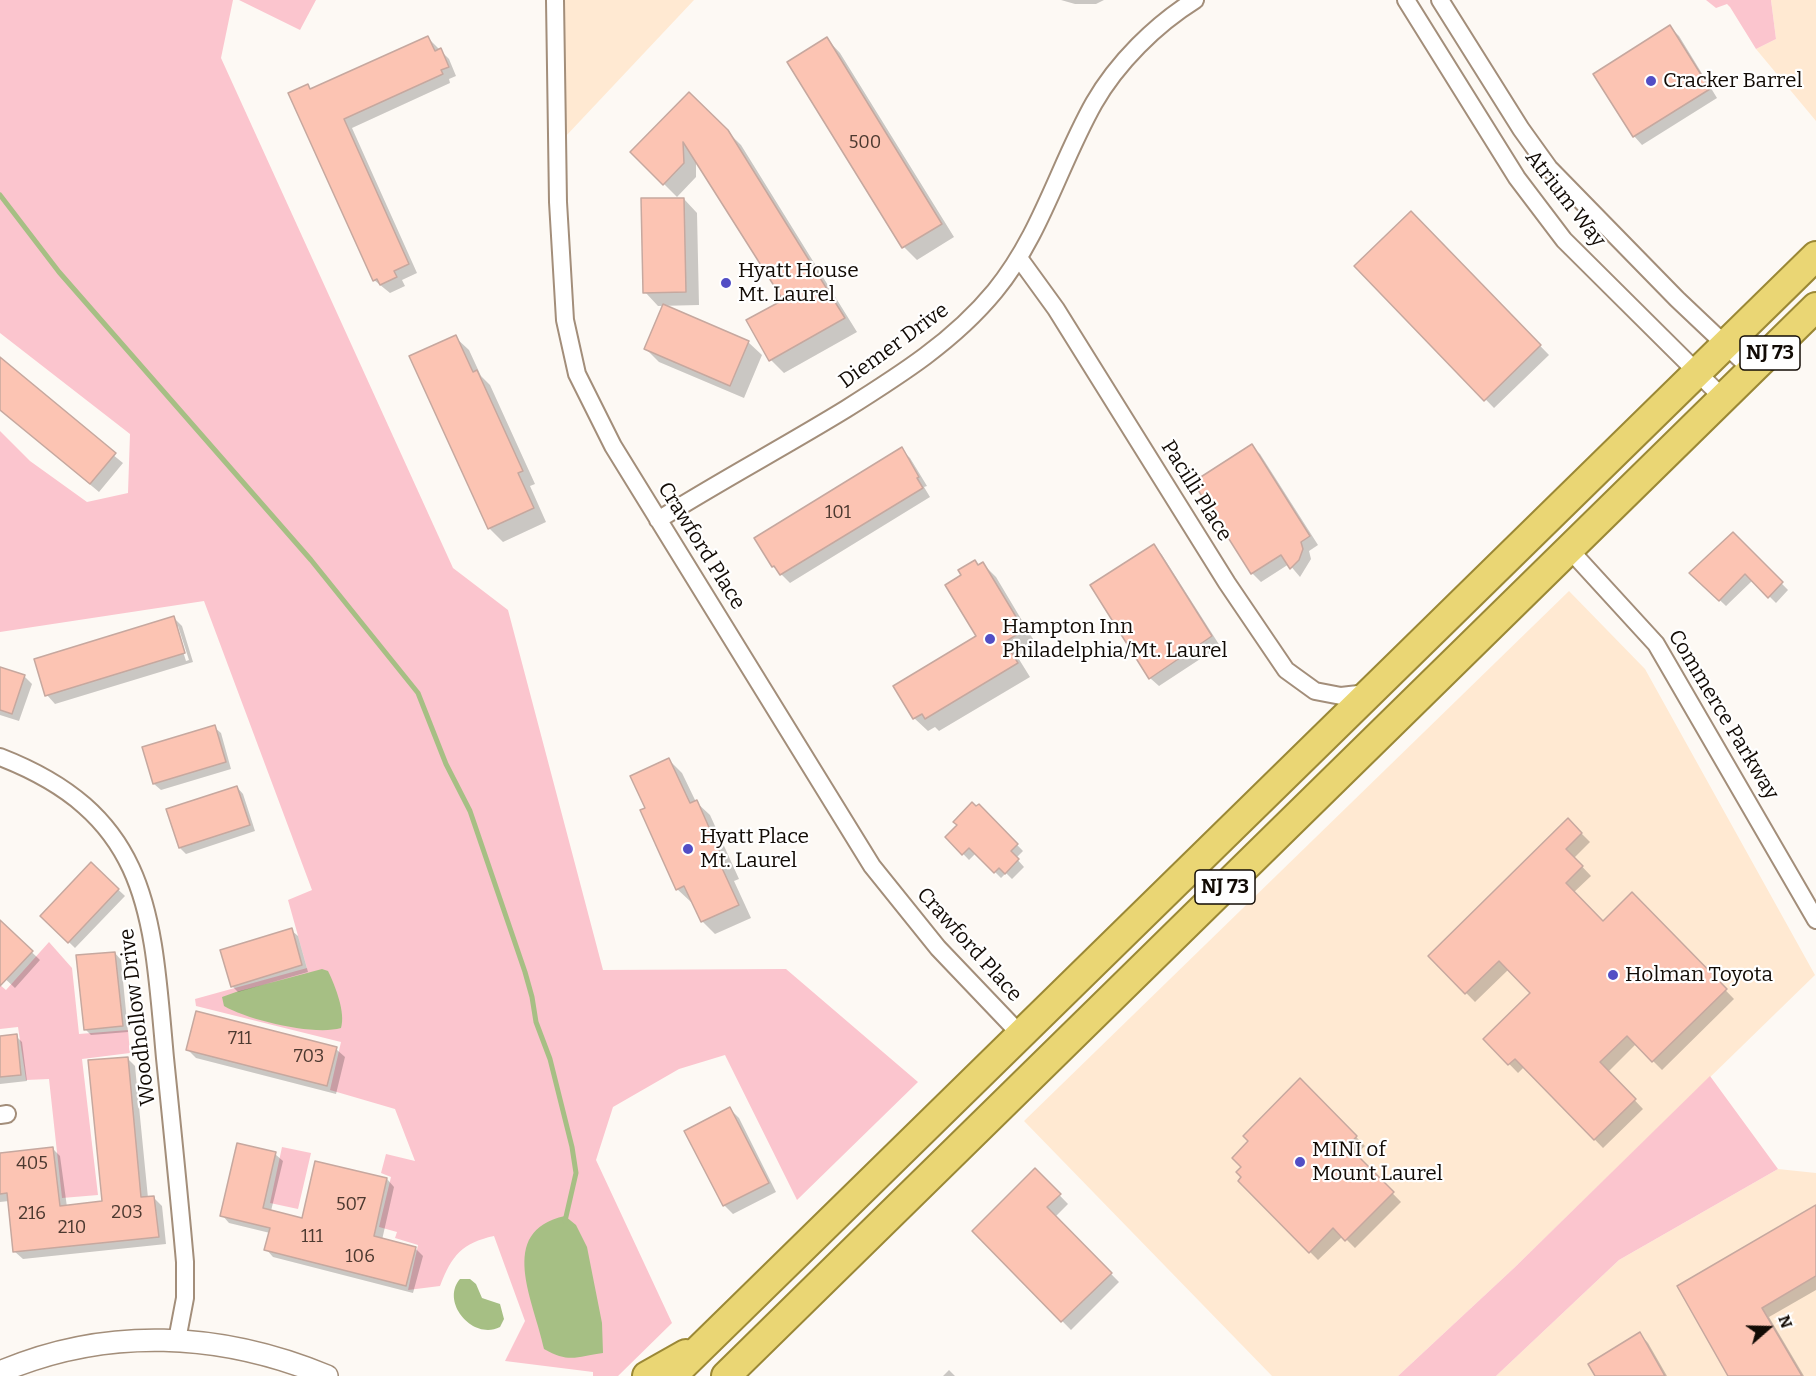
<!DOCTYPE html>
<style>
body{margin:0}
#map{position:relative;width:1816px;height:1376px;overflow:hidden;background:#fdf9f4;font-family:Bitter,serif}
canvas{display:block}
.north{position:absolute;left:1738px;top:1298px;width:60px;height:60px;-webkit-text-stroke:4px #fff;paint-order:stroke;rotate:70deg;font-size:16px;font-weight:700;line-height:24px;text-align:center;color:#120b05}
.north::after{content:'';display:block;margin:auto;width:21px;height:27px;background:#120b05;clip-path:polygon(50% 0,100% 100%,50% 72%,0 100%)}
</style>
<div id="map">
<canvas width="1816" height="1376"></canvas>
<div class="north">N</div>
</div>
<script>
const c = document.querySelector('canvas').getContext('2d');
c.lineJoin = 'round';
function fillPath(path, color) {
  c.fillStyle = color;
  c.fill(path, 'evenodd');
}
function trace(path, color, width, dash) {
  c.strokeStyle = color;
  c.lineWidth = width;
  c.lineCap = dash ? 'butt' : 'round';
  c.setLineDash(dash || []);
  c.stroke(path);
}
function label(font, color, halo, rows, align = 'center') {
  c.font = font + ' Bitter,serif';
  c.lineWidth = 4.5;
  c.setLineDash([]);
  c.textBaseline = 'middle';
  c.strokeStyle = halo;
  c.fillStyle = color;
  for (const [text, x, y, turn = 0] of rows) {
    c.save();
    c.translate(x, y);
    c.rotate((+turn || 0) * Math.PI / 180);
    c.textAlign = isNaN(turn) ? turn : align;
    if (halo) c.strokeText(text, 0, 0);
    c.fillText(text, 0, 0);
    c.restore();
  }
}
fillPath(new Path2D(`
 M 565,0 L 694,0 L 565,137 Z
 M 1771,0 L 1816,0 L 1816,121 L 1756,49 L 1776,39 Z
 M 1569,591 L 1645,669 L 1815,975 L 1514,1268 L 1398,1376 L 1272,1376 L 1024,1121 Z
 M 1778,1169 L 1816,1173 L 1816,1376 L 1496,1376 L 1619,1260 Z`), '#ffe9d2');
fillPath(new Path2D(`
 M 0,0 L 233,0 L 221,58 L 453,568 L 508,610 L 603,970 L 786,969 L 918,1082 L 797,1200 L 725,1055 L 679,1069 L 613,1107 L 596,1160 L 672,1323 L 618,1376 L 593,1376 L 593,1372 L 505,1361 L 525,1321 L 494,1236 C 462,1243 452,1255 440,1286 L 408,1290 L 418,1245 L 395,1238 L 397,1232 L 379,1227 L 391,1177 L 381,1173 L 386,1154 L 415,1161 L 395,1109 L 330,1090 L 341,1042 L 196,1006 L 195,999 L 307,968 L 288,900 L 312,890 L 204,601 L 0,632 L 0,431 L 30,461 L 87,502 L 128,493 L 130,434 L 0,333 Z
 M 239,0 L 316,0 L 300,30 Z
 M 1706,0 L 1771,0 L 1776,39 L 1756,49 L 1730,7 L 1727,4 L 1716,8 Z
 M 49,942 L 72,968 L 79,1034 L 128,1030 L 130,1053 L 82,1059 L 98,1195 L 62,1198 L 49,1079 L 26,1080 L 18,1027 L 0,1029 L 0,985 L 6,990 Z
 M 1710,1076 L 1778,1169 L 1619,1260 L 1496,1376 L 1398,1376 L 1514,1268 Z
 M 282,1147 L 311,1153 L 298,1209 L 270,1203 Z`), '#fbc5ce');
fillPath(new Path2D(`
 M 322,969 L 328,971 C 335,985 346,1013 341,1028 C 314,1036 248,1020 224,1006 L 222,997 L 236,992 Z
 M 565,1216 L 576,1225 L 587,1247 L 602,1323 L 603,1353 C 578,1356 570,1364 544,1349 C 535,1303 495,1231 565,1216 Z
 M 460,1279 L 470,1279 L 476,1284 L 482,1298 L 500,1304 L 504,1319 L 500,1327 C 473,1341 440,1302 460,1279 Z`), '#a6bf84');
fillPath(new Path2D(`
 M 1061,0 L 1104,0 L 1096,4 L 1075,4 Z
 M 1670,27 L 1679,36 L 1717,98 L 1642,145 L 1634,136 Z
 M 428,38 L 449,59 L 456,76 L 449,79 L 450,83 L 352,128 L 417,273 L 402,280 L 405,286 L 390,293 L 374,280 L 308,86 L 312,90 Z
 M 827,39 L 840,53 L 954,237 L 917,260 L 904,247 Z
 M 689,94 L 741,145 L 857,332 L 784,373 L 771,360 L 748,321 L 785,300 L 696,160 L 696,177 L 677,197 L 632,152 Z
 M 684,199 L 697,213 L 699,305 L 658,306 L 645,292 Z
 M 1411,213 L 1549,355 L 1494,408 L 1356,266 Z
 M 455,337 L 469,350 L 481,376 L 490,385 L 535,484 L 530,486 L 546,522 L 503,542 L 490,529 L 411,357 Z
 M 748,342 L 762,355 L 744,398 L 659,362 L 646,349 Z
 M 0,363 L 123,463 L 99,492 L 0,409 Z
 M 1251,446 L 1260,454 L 1318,545 L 1309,551 L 1311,559 L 1300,577 L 1289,564 L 1261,582 L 1252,573 Z
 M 901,449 L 910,458 L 927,486 L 924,487 L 930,497 L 790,583 L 773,566 Z
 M 1733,534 L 1788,590 L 1776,603 L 1753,580 L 1726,606 L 1691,573 Z
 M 1154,546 L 1162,555 L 1220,646 L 1159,686 L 1150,678 Z
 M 983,564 L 996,577 L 1036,644 L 1017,656 L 1030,677 L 939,731 L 935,727 L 928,731 L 914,718 L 978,637 L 979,566 Z
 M 173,617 L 182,626 L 193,662 L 55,704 L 47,695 ZM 175,626 L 178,626 L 189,660 L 186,661 Z
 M 0,668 L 24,676 L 32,684 L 19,721 L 0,715 Z
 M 214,727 L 221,733 L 231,769 L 161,790 L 154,784 L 144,748 Z
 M 669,760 L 682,773 L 696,802 L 710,815 L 739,879 L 734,881 L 751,918 L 715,934 L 702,921 L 693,901 L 691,902 L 677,889 L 647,809 Z
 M 237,787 L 243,794 L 255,831 L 186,854 L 180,848 Z
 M 979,806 L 1023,851 L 1016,858 L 1024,867 L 1012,879 L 1006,873 L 1001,878 L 976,853 L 969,860 L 947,837 Z
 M 1568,820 L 1590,842 L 1574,858 L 1591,876 L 1573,893 L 1603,923 L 1632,894 L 1734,999 L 1662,1070 L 1636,1044 L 1608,1072 L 1643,1109 L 1603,1148 L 1524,1067 L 1518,1073 L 1485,1039 L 1532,993 L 1509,969 L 1475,1002 L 1430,956 Z
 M 91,864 L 125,896 L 75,948 L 42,916 Z
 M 0,922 L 40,960 L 15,988 L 0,974 Z
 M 291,930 L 298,936 L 308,972 L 238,992 L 232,986 Z
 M 115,953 L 121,960 L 128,1032 L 91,1035 L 85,1029 Z
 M 16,1036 L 22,1042 L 27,1081 L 0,1084 L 0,1037 Z
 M 336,1049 L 345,1057 L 336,1094 L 196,1058 L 188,1050 Z
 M 127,1058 L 135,1066 L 148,1198 L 153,1197 L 162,1206 L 166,1244 L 23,1259 L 14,1251 L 9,1201 L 0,1202 L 0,1154 L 52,1148 L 60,1156 L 67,1207 L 103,1203 Z
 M 1300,1080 L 1365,1146 L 1355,1155 L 1401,1202 L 1355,1248 L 1343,1236 L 1318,1260 L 1240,1181 L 1243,1177 L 1243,1167 L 1250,1141 Z
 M 730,1109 L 739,1118 L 776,1192 L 733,1214 L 724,1205 Z
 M 275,1154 L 283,1161 L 271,1211 L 303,1220 L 316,1163 L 387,1179 L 394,1187 L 382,1240 L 415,1248 L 423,1256 L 413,1293 L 273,1257 L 266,1249 L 270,1233 L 229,1223 L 222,1215 Z
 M 1035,1170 L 1068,1204 L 1055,1217 L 1119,1282 L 1071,1330 L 974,1231 Z
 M 1816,1207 L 1816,1290 L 1769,1317 L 1804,1376 L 1731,1376 L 1679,1286 Z
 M 1640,1334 L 1648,1343 L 1667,1376 L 1596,1376 Z
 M 949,1370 L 955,1376 L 943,1376 Z`), '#0003');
trace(new Path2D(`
 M 0,195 L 59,272 L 311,560 L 418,693 L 446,764 L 470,811 L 525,972 L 532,997 L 536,1022 L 550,1059 L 572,1147 L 576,1173 L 565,1221`), '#a6bf84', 5);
const building = new Path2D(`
 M 1670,25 L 1710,89 L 1633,137 L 1593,74 Z
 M 428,36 L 435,51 L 441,48 L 449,67 L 441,70 L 443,74 L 344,119 L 409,264 L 394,271 L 397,277 L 380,285 L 377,279 L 373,281 L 288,93 L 308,84 L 310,89 Z
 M 827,37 L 942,224 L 902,248 L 787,62 Z
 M 689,92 L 728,130 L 845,318 L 769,361 L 746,320 L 783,300 L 683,142 L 684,163 L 663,185 L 630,152 Z
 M 641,198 L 684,198 L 686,292 L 643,293 Z
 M 1411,211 L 1541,345 L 1484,401 L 1354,266 Z
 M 663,304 L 749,341 L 730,386 L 644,349 Z
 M 456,335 L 473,372 L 477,370 L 523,471 L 518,473 L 534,508 L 488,529 L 409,356 Z
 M 0,357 L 116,453 L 90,484 L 0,410 Z
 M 1252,444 L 1310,536 L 1301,542 L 1303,549 L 1299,560 L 1290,569 L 1281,555 L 1251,574 L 1193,482 Z
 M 902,447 L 919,477 L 917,478 L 923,488 L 780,575 L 774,566 L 772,567 L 754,538 Z
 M 1733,532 L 1783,582 L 1768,598 L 1745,574 L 1719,601 L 1689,573 Z
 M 1154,544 L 1212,636 L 1149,679 L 1090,585 Z
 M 975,560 L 978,565 L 983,562 L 1024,630 L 1005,642 L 1018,663 L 925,719 L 922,714 L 913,719 L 893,686 L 976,636 L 945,585 L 961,575 L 958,570 Z
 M 174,616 L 185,653 L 45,696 L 34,659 Z
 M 0,667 L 25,675 L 12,714 L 0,710 Z
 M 215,725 L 226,762 L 153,784 L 142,747 Z
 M 669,758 L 690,803 L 697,800 L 726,866 L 722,868 L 739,905 L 701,922 L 684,886 L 676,890 L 640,810 L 645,808 L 630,776 Z
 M 237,786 L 250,825 L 179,848 L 166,809 Z
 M 972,802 L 976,806 L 979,804 L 1018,844 L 1011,851 L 1019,859 L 1005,874 L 999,868 L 994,873 L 969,848 L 962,855 L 945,837 L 957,825 L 953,822 Z
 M 1568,818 L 1582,833 L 1566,849 L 1583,866 L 1566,883 L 1603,921 L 1632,892 L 1727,989 L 1652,1062 L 1627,1036 L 1600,1062 L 1636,1099 L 1594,1140 L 1515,1059 L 1508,1065 L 1483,1039 L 1530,993 L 1499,961 L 1465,994 L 1428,956 Z
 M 91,862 L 119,889 L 68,943 L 40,916 Z
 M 0,920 L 33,951 L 0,986 Z
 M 292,928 L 302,965 L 231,987 L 220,950 Z
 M 115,952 L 123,1026 L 84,1030 L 76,955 Z
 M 196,1011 L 337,1047 L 327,1086 L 186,1050 Z
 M 17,1034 L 21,1075 L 0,1077 L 0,1036 Z
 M 128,1057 L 141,1197 L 154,1196 L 159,1237 L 13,1252 L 7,1193 L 0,1194 L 0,1153 L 53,1147 L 60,1206 L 102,1201 L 88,1060 Z
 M 1300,1078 L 1357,1136 L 1348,1146 L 1394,1192 L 1345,1241 L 1333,1228 L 1309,1253 L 1238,1181 L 1241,1177 L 1236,1172 L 1241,1167 L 1232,1158 L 1248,1141 L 1243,1136 Z
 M 730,1107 L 769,1183 L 723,1206 L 684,1131 Z
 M 237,1143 L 276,1152 L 263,1208 L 302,1218 L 315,1161 L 387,1178 L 374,1236 L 416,1247 L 406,1286 L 264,1250 L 270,1228 L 220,1216 Z
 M 1035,1168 L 1061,1194 L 1047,1207 L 1112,1273 L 1061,1322 L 972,1231 Z
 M 1816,1205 L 1816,1276 L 1762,1308 L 1802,1376 L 1728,1376 L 1677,1286 Z
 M 1640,1332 L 1665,1376 L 1595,1376 L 1588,1364 Z`);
fillPath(building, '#fcc4b3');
trace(building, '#c6a89f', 1.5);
const minor = new Path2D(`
 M 555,0 L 558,202 L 565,320 L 577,374 L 613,446 L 872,866 L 938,948 L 1021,1035
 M 1406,0 L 1517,178 L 1564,240 L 1723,398
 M 1440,0 L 1521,129 L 1549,168 L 1677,299 L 1752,370
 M 1019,258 L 1056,309 L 1227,583 L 1286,670 L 1315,691 L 1341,696 L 1367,693
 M 658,520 C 720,481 784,447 846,409 C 900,375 954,341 995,291 C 1041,235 1059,165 1094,103 C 1117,63 1155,25 1195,0
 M 1569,549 L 1656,644 L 1816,920
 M 0,757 C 152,816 152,916 165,1058 C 172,1126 179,1194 185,1262 L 185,1298 L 177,1340
 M 0,1115 L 7,1114`);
const tertiary = new Path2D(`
 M 0,1372 C 107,1326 221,1332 327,1376`);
const trunk = new Path2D(`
 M 647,1376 L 686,1354
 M 672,1376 L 1816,256
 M 726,1376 L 1816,307`);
trace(minor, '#a38e7a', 20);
trace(tertiary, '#a38e7a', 24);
trace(trunk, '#9b8836', 32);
trace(minor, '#fff', 16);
trace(tertiary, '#fff', 21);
trace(trunk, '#ead674', 28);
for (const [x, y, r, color] of [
 [1651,81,6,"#524ec5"],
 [726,283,6,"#524ec5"],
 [990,639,6,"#524ec5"],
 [688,849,6,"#524ec5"],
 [1613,975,6,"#524ec5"],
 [1300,1162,6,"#524ec5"]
]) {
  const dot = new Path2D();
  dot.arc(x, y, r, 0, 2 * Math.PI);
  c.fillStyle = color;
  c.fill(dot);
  trace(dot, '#fff', 2);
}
label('18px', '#4c3930', null, [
 ["500",865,143],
 ["101",838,513],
 ["711",240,1039],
 ["703",309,1057],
 ["405",32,1164],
 ["507",351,1205],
 ["203",127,1213],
 ["216",32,1214],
 ["210",72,1228],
 ["111",312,1237],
 ["106",360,1257]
]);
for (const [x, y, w] of [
 [1770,353,60],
 [1225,887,60]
]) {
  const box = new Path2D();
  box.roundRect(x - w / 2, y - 17, w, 34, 4.5);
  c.fillStyle = '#fff';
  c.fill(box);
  trace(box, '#120b05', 1.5);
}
label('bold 20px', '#120b05', null, [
 ["NJ 73",1770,353],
 ["NJ 73",1225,887]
]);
label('21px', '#120b05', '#fff', [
 ["Cracker Barrel",1663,81],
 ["Hyatt House",738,271],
 ["Mt. Laurel",738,295],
 ["Hampton Inn",1002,627],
 ["Philadelphia/Mt. Laurel",1002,651],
 ["Hyatt Place",700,837],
 ["Mt. Laurel",700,861],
 ["Holman Toyota",1625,975],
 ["MINI of",1312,1150],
 ["Mount Laurel",1312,1174]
], 'left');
label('21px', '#120b05', '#fff', [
 ["Atrium Way",1565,199,52],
 ["Diemer Drive",894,346,-36],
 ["Pacilli Place",1196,491,58],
 ["Crawford Place",701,546,58],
 ["Commerce Parkway",1723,715,59],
 ["Crawford Place",969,945,48],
 ["Woodhollow Drive",138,1017,-97]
]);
</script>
